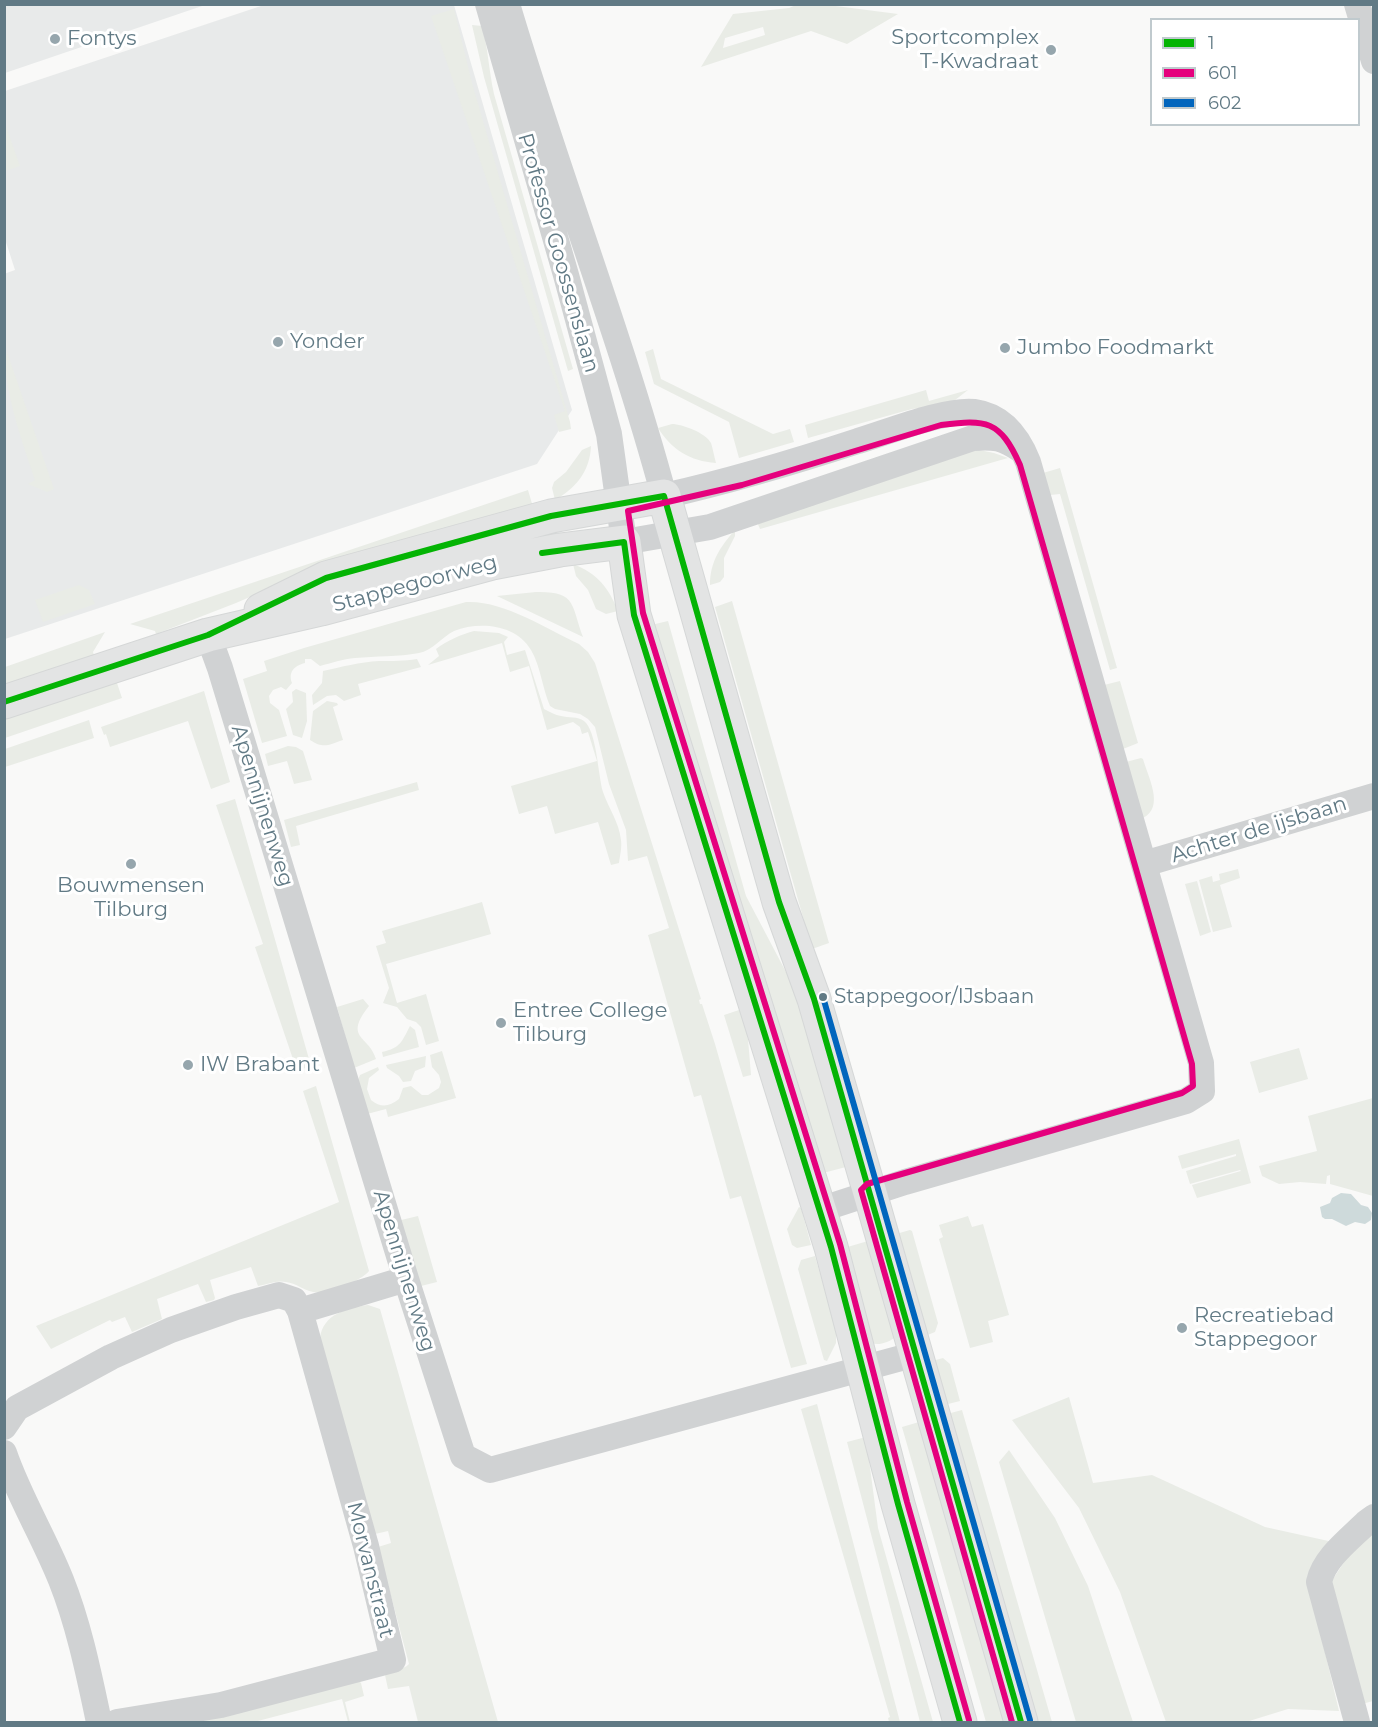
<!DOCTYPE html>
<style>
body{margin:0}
#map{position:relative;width:1378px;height:1727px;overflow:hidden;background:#f9f9f8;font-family:Montserrat,sans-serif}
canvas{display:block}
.frame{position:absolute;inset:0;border:6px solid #617a85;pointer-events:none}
.legend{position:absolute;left:1150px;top:18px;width:210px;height:108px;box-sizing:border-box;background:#fff;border:2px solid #c0cace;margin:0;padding:8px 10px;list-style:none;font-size:18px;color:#617a85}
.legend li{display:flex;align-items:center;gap:12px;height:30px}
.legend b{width:30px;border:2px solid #c0cace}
</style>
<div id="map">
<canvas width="1378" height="1727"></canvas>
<div class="frame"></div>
<ul class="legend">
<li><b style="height:8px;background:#04b404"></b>1</li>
<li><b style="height:8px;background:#e5007d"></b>601</li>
<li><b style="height:8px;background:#0065bd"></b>602</li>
</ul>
</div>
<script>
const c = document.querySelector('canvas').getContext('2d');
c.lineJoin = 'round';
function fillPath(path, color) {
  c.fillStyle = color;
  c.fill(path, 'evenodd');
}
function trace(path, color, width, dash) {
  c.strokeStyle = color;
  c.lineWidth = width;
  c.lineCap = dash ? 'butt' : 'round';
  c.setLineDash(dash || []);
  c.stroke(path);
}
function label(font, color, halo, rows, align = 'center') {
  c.font = font + ' Montserrat,sans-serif';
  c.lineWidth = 6;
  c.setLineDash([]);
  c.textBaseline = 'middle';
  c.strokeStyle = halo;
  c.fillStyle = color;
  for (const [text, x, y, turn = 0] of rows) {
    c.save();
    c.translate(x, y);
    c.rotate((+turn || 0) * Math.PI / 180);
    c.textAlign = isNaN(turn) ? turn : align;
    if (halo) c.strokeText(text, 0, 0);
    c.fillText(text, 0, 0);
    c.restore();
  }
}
fillPath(new Path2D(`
 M 5,4 L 205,4 L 205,5 L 5,73 Z
 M 264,5 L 454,5 L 572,410 L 537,464 L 5,639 L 4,274 L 15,270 L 5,239 L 5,91 Z`), '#e8eaea');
fillPath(new Path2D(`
 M 796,5 L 828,5 L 898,14 L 847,44 L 811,31 L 701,67 L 733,14 L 789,8 ZM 763,27 L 765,35 L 723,48 L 725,38 Z
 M 454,9 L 472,83 L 570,422 L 571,429 L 559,432 L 554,415 L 565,411 L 431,16 Z
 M 472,25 L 482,26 C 488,48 489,71 494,94 L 573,369 L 568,371 L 484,77 Z
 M 4,121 L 20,166 L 5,171 L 4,171 Z
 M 653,349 L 661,379 L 773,434 L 790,429 L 794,442 L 739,458 L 729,422 L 654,384 L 645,352 Z
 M 7,352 L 54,489 L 47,492 L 28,484 L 35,480 C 25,450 0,382 7,352 Z
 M 926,390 L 929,401 L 968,390 L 950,404 L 912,409 L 808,438 L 805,425 Z
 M 672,424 C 682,424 706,433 711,443 C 713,449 714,456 716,463 C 690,461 672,450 658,428 Z
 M 591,446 C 590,471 576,488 555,500 L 552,488 L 554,482 L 566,472 L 582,450 Z
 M 979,450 L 994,453 L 1008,458 L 760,529 L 757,522 L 963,452 Z
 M 1060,468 L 1117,668 L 1110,670 L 1060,494 L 1050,495 L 1043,473 Z
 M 528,490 L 533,507 L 303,574 L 236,603 L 156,634 L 155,631 L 130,624 Z
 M 735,530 L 735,536 L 724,558 L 724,577 L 720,582 L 710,585 C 710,562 720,547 735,530 Z
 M 573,564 C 597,573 609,588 618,611 L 606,614 L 596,609 L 588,590 L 576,576 Z
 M 79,585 L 89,590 L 95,604 L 43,622 L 35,600 Z
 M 536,592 C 577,591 571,605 583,637 L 497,596 Z
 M 732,601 L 829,943 L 812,949 L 715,607 Z
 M 466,602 C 503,600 545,628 579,644 L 588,652 L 595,663 L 701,999 L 699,1000 L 700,1004 L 702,1004 L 715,1044 L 807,1364 L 791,1368 L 741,1196 L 730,1199 L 701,1095 L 694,1097 L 648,935 L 669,928 L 647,856 L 628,861 L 626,830 L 609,784 L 595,727 L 588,719 L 580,714 L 555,709 L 550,706 C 542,688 541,667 531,650 C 516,624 479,621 454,631 C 442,637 432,651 419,653 C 398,657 376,656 355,658 C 343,659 331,663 320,666 L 311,659 L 305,659 L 305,663 C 294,666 288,672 292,683 L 286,690 L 281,687 L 273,690 L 269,696 L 270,703 L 279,710 L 287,736 L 262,743 L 243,679 L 267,671 L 264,661 L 304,648 Z
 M 668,621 L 746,896 L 797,993 L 846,1167 L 823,1173 L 651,625 Z
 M 474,631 L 499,633 L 508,637 L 504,642 L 507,655 L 525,650 L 544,709 C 550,712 555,715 561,716 C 568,718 578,716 584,721 C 597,731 598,776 603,792 C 609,809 619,822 621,840 C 622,848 620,855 619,863 L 611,865 L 598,822 L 555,834 L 547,806 L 519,814 L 511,786 L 597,761 L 588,732 L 582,734 L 580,727 L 573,722 L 547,730 L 529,666 L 510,672 L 502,643 L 428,665 L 439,656 L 436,649 C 448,640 460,635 474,631 Z
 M 105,632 L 93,652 L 94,655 L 5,685 L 5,667 Z
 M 417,659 L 421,667 L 358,684 L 361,695 L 344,701 L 336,695 L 327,696 L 313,705 L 312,695 L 322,683 L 323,671 C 341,667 360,662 379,661 C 393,661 404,661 417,659 Z
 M 116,680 L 122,698 L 5,738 L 4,718 Z
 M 1120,681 L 1138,743 L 1123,749 L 1104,685 Z
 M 296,689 L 306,693 L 307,721 L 302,738 L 293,735 L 286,709 L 293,702 L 292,692 Z
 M 204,691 L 230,782 L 211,789 L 188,721 L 110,747 L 106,734 L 104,735 L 101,727 Z
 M 327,701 L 337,703 L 338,705 L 333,707 L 343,740 C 328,745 324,749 310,740 L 313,711 Z
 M 89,720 L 94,738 L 5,767 L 5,749 Z
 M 288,746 L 296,747 L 303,751 L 312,780 L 294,784 L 287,761 L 268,766 L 265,754 Z
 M 1141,758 L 1143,759 C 1148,777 1165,807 1143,818 L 1126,762 Z
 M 417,782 L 419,790 L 296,826 L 300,845 L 291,847 L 284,820 Z
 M 235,799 L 311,1066 L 297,1071 L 255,947 L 263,944 L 216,805 Z
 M 1238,869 L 1240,878 L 1220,885 L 1232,927 L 1213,932 L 1199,880 L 1212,876 L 1213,882 L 1220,880 L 1219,874 Z
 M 1197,881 L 1211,932 L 1200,936 L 1185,884 Z
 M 482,902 L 491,934 L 386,964 L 397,1003 L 426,994 L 439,1041 L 426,1045 L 421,1027 L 416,1022 L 407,1019 L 397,1007 L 383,1003 L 389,988 L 376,946 L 386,943 L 382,931 Z
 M 363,999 L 369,1006 C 343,1039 369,1035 376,1059 L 354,1068 L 337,1007 Z
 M 742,1009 L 748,1039 L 751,1075 L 743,1077 L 724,1015 Z
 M 410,1026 L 415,1030 L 419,1047 L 383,1057 L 382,1052 C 401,1048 402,1041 410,1026 Z
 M 1299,1048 L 1308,1079 L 1259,1093 L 1250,1062 Z
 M 442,1051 L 456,1098 L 388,1117 L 386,1109 L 367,1114 L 358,1080 L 360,1075 L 378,1067 L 379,1070 L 369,1078 L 367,1089 L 371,1100 C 381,1108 389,1107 399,1099 L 403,1088 L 411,1086 L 422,1095 L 428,1095 L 439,1088 L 441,1082 L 439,1075 L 432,1067 L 430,1055 Z
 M 426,1056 L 425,1067 L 415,1071 L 411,1081 L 403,1082 L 399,1076 L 387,1068 L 386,1065 Z
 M 316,1086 L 369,1271 C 360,1282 328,1294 313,1292 C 303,1290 296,1283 286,1282 C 277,1280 268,1284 258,1286 L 251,1267 L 210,1280 L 215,1298 L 214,1300 L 206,1302 L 198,1284 L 157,1299 L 162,1319 L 132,1332 L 125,1317 L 112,1322 L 110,1320 L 51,1349 L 36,1326 L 339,1202 L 303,1091 Z
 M 1373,1098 L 1373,1196 L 1330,1184 L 1330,1175 L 1327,1176 L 1326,1184 L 1300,1182 L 1279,1184 L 1262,1176 L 1259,1166 L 1317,1151 L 1308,1116 Z
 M 1239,1139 L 1251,1183 L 1197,1198 L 1192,1185 L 1241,1171 L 1240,1170 L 1190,1184 L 1186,1171 L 1236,1156 L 1236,1154 L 1182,1169 L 1178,1156 Z
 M 799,1207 L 801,1208 L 811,1245 L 797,1248 L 792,1245 L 787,1229 Z
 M 418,1216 L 437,1282 L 417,1287 L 397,1221 Z
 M 968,1216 L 972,1227 L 983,1224 L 1009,1315 L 988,1321 L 993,1342 L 970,1348 L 939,1239 L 943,1237 L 939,1225 Z
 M 910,1230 L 912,1231 L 938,1323 L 935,1332 L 925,1336 L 896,1234 Z
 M 868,1241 L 895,1337 C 890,1342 878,1346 872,1343 L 844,1248 Z
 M 815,1256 L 836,1329 L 836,1343 L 827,1361 L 824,1360 L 798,1269 L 801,1260 Z
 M 368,1305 L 380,1309 L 498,1722 L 418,1722 L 409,1686 L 388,1689 L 385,1675 C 391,1668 403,1671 409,1664 L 378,1547 L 391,1543 L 388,1531 L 375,1534 L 320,1338 C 323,1314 347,1308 368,1305 Z
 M 943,1358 L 950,1364 L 960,1401 L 944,1405 L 932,1361 Z
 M 1069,1397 L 1093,1483 L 1152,1475 L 1265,1527 L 1333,1542 L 1307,1577 L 1339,1711 L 1288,1709 L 1246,1722 L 1166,1722 L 1120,1592 L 1079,1508 L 1012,1420 Z
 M 817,1404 L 900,1722 L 889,1722 L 888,1718 L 890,1717 L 801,1409 Z
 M 962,1410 L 1052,1722 L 1035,1722 L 947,1414 Z
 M 919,1422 L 1005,1722 L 986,1722 L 902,1427 Z
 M 866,1437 L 878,1528 L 933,1722 L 920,1722 L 847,1442 Z
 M 1009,1450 L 1055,1518 L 1088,1586 L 1133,1722 L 1076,1722 L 999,1462 Z
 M 1373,1527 L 1373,1701 L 1362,1704 L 1331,1582 L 1350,1553 Z
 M 358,1680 L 361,1683 L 364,1696 L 345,1702 L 350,1722 L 348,1722 L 342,1699 L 254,1722 L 193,1722 Z`), '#e9ece6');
fillPath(new Path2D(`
 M 1341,1193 L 1351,1194 L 1361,1205 L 1368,1207 L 1372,1213 L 1371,1220 L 1365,1224 L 1355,1222 L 1346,1226 L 1332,1219 L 1325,1219 L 1322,1217 L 1320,1207 L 1330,1203 L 1332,1198 Z`), '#cedadb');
const secondary = new Path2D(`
 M 261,610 L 326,578 L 551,516 L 664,496 L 779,902 L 814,999 L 870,1193 L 1021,1722
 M 4,702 L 208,635 L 321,609 L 492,563 L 560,550 L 624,542 L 634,615 L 831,1247 L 898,1504 L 960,1722`);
trace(secondary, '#d5d7d7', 35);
trace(new Path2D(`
 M 488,4 L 566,275 L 609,434 L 624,542 L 710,527 L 973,438 C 995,436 1003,438 1021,450
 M 507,4 C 556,170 619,330 664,496 C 730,481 794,462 858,441 C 888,432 945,409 974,412 C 1003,416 1018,437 1028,462 L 1201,1063 L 1202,1091 L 1186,1101 L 905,1182 L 819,1210
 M 1357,4 L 1374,61
 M 208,635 L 220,668 L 406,1279 L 463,1456 L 490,1470 L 916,1354
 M 1144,864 L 1374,796
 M 300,1311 L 406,1279
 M 4,1427 L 17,1408 L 111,1357 L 171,1330 L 236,1307 L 279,1295 L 294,1300 L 300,1311 L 366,1546 L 393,1660 L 221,1705 L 117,1722
 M 4,1453 C 19,1497 44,1537 61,1580 C 79,1625 89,1675 99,1722
 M 1357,1722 L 1319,1582 C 1324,1558 1350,1539 1367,1522 L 1374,1517`), '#d0d2d3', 26);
trace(secondary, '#e3e4e4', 33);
trace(new Path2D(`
 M 542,553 L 624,542 L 634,615 L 831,1247 L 898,1504 L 960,1722
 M 4,702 L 208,635 L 326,578 L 551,516 L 664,496 L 779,902 L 814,999 L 1021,1722`), '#04b404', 6);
trace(new Path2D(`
 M 969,1720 L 907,1502 L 840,1244 L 643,613 L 628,511 L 742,485 L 941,425 C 986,419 1000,420 1020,465 L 1192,1064 L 1193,1086 L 1182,1093 L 867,1184 L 861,1190 L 1012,1722`), '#e5007d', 6);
trace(new Path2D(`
 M 823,997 L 1030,1720`), '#0065bd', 6);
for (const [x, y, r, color] of [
 [55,39,6,"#96a6ad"],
 [1051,50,6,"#96a6ad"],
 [278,342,6,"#96a6ad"],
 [1005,348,6,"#96a6ad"],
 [131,864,6,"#96a6ad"],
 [823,997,5,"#617a85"],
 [501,1023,6,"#96a6ad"],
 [188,1065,6,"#96a6ad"],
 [1182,1328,6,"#96a6ad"]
]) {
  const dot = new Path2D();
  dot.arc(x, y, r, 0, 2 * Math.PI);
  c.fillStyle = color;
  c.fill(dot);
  trace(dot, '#fff', 2);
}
label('20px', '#617a85', '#fff', [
 ["Stappegoor/IJsbaan",834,997]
], 'left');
label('21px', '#617a85', '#fff', [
 ["Sportcomplex",1039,38,"right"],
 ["T-Kwadraat",1039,62,"right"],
 ["Fontys",67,39],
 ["Yonder",290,342],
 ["Jumbo Foodmarkt",1017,348],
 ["Bouwmensen",131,886,"center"],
 ["Tilburg",131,910,"center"],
 ["Entree College",513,1011],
 ["Tilburg",513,1035],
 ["IW Brabant",200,1065],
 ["Recreatiebad",1194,1316],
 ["Stappegoor",1194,1340]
], 'left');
label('21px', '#617a85', '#fff', [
 ["Professor Goossenslaan",558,253,74],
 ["Stappegoorweg",415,584,-15],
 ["Apennijnenweg",262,806,73],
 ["Achter de ijsbaan",1259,830,-17],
 ["Apennijnenweg",404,1271,73],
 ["Morvanstraat",370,1570,76]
]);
</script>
